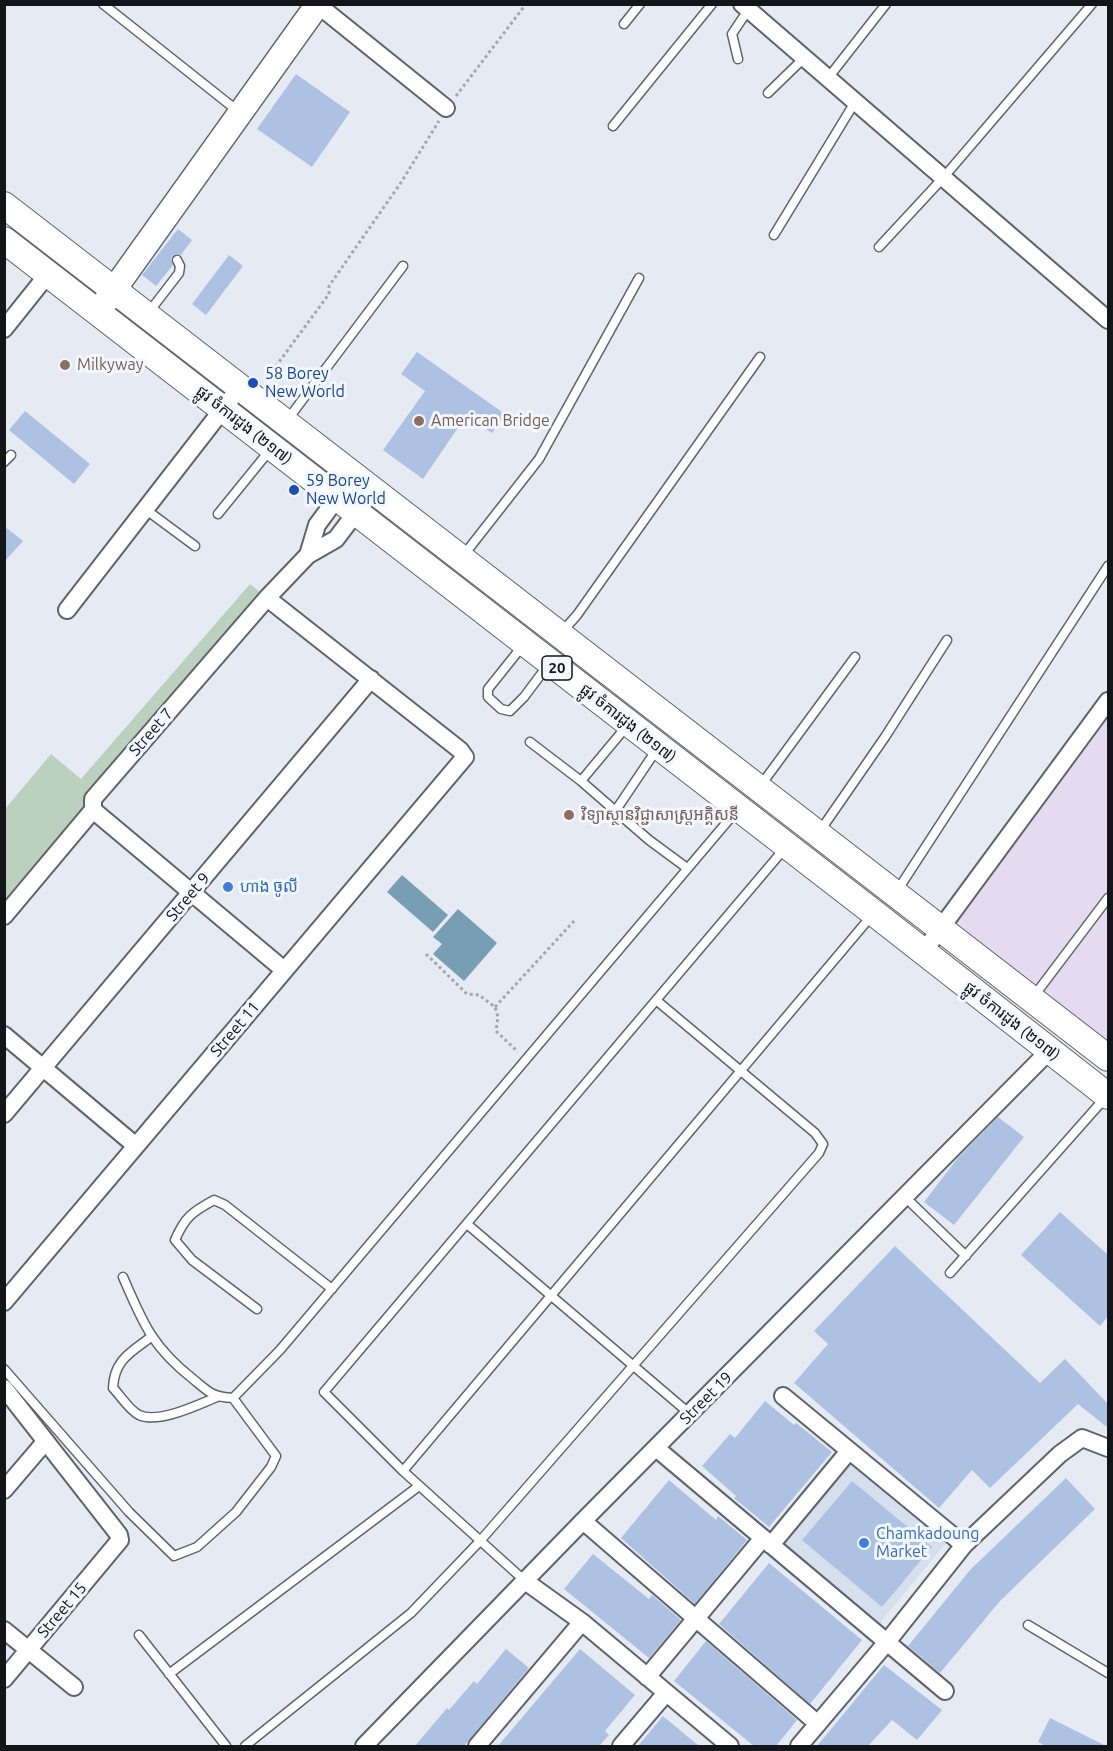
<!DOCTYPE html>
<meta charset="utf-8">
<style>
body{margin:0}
#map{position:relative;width:1113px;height:1751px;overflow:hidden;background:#e5eaf3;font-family:Ubuntu,sans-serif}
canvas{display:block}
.frame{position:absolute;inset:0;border:6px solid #131518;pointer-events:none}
</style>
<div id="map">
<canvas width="1113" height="1751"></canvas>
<div class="frame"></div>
</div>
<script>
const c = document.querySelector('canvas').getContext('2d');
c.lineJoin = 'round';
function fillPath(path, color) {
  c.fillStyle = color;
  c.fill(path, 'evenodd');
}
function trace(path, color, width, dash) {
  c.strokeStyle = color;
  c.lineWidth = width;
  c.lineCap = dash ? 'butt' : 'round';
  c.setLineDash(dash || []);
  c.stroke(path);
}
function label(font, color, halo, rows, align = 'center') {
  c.font = font + ' Ubuntu,"Noto Sans Khmer",sans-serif';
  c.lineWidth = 6;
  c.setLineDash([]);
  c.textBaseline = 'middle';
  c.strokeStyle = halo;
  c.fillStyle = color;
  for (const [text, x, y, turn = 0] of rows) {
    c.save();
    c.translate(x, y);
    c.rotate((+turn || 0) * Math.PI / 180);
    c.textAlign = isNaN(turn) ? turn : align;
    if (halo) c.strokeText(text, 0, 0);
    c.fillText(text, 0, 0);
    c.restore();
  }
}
fillPath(new Path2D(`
 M 848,1462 L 946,1543 L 879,1624 L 781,1543 Z`), '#d6dfee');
fillPath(new Path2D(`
 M 1108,710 L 1108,1046 L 950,920 Z`), '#e5dbf0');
fillPath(new Path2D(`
 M 250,584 L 267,598 L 5,901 L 5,809 L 51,754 L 81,779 Z`), '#bcd0be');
fillPath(new Path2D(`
 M 402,875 L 448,915 L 433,932 L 387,892 Z
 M 458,909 L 497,943 L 464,981 L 433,954 L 442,944 L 433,937 Z`), '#779eb3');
fillPath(new Path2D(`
 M 296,74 L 350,112 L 312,167 L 257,129 Z
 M 178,229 L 192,240 L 181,255 L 177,254 L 172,256 L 171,260 L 173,265 L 156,286 L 142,275 Z
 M 229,255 L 243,266 L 206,315 L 192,304 Z
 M 417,352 L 505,414 L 492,433 L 466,416 L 423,479 L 383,450 L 425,391 L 401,374 Z
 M 25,411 L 90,464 L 74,484 L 9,430 Z
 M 4,526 L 23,541 L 4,562 Z
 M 998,1117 L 1024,1137 L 954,1225 L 924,1202 L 957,1159 Z
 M 1060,1212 L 1108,1255 L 1108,1316 L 1100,1326 L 1021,1255 Z
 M 895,1246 L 1040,1383 L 1065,1359 L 1108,1404 L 1108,1428 L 1078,1404 L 990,1488 L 972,1470 L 939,1508 L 794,1383 L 828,1344 L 814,1331 Z
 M 765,1401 L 794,1425 L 796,1423 L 832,1452 L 769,1527 L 734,1498 L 736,1496 L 702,1466 L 730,1434 L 735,1438 Z
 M 1066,1478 L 1095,1509 L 1000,1601 L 940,1673 L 908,1646 L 971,1569 Z
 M 669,1480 L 716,1520 L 718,1516 L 747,1540 L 695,1604 L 621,1538 Z
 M 852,1481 L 932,1547 L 882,1607 L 802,1540 Z
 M 593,1554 L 649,1599 L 652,1595 L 681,1620 L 649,1658 L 564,1589 Z
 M 769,1563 L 862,1640 L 810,1704 L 719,1624 Z
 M 706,1641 L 797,1720 L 776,1746 L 754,1746 L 674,1681 Z
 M 506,1649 L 529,1668 L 464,1746 L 415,1746 L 447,1708 L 449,1710 L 474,1681 L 477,1684 Z
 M 580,1649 L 635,1695 L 605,1731 L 609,1735 L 599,1746 L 498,1746 Z
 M 884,1665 L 942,1710 L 917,1740 L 892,1720 L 868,1746 L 817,1746 Z
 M 663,1716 L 699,1746 L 638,1746 Z
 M 1050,1718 L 1106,1746 L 1046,1746 L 1038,1742 Z`), '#adc2e3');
const lane = new Path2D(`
 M 103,4 L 239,112
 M 624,24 L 640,4
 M 738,59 L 732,34 L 748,10
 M 828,78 L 886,4
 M 768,93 L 804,58
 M 613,126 L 712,4
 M 774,235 L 855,102
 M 879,247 L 943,178 L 1092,4
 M 149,312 L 179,273 L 180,266 L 177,260
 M 288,419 L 403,266
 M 4,462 L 11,455
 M 145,509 L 195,546
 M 218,514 L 270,450
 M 463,556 L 539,459 L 639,278
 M 562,632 L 577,615 L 760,357
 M 524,644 L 488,689 L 488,697 L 501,709 L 510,711 L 524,697 L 548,665
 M 530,742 L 581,781 L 626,727
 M 581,781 L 649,840 L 687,868
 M 761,785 L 855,657
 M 616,810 L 657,749
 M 820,831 L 885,737 L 947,640
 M 897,891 L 1108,566
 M 1034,996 L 1108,898
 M 905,1197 L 966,1256
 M 467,1224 L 690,1414
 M 950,1273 L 1105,1098
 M 123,1277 C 143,1323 152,1347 193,1379 C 209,1392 212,1397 233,1398 L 280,1350 L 738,809
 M 257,1309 L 192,1260 L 175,1240 C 185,1217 192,1212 214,1200 L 225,1205 L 332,1289
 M 151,1337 C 131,1352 114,1360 113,1388 C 120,1395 129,1410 139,1415 C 159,1424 197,1405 217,1397
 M 4,1369 L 129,1512 L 174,1556 L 197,1547 L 236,1512 L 271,1467 L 276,1456 L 233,1398
 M 403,1471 L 873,914
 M 525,1581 L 403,1471 L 324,1392 L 785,848
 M 1028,1625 L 1108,1673
 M 139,1635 L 226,1746
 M 169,1674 L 419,1486
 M 245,1746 L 411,1613 L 480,1541 L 819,1153 L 823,1144 L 815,1133 L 656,1000`);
const street = new Path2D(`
 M 742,4 L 1108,320
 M 318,5 L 446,108
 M 4,329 L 48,274
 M 308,555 L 317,525 L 354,475
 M 67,610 L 240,387
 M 93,810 L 284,970
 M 4,916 L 93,810 L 93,799 L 267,598 L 308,555 L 336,539 L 373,490
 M 924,951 L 1108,701
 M 4,1035 L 136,1146
 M 4,1114 L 371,679
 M 4,1302 L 465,757 L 460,750 L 267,598
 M 4,1388 L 119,1535 L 120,1540 L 4,1679
 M 783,1396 L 964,1545
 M 656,1448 L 945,1691
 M 4,1490 L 45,1442
 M 583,1521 L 818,1724
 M 771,1545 L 849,1451
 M 525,1581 L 582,1622 L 730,1746
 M 4,1630 L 74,1687
 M 647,1677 L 763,1538
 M 364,1746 L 583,1521 L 1050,1050
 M 477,1746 L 582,1622
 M 621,1746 L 666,1693
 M 799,1746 L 887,1642 L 964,1545 L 1060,1454 L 1082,1438 L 1108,1448`);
const secondary = new Path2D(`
 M 98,312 L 318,4`);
const primary = new Path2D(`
 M 4,205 L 1108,1058
 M 4,240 L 874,913 L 1108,1096`);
trace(lane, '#5f646b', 11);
trace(street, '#5f646b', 20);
trace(secondary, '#5f646b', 27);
trace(primary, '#5f646b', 28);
trace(new Path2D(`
 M 456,96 L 526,4
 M 265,381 L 329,294 L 329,286 L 400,184 L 439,121
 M 426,954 L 467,994 L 479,995 L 495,1007 L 498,1017 L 496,1031 L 518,1052
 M 495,1007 L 574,921`), '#a4a8af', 3, [3, 3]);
trace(lane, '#fff', 8);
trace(street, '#fff', 16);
trace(secondary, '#fff', 24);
trace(primary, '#fff', 26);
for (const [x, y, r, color] of [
 [65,365,6,"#8d6e63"],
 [253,383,6,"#1a4fb4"],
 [419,421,6,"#8d6e63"],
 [294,490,6,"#1a4fb4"],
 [569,815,6,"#8d6e63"],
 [228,887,6,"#3f7fe0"],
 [864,1543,6,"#3f7fe0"]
]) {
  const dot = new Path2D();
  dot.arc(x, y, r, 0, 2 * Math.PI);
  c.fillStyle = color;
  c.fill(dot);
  trace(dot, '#f3f7fe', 2);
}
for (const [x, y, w] of [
 [557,668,30]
]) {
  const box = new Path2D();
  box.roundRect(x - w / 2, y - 12, w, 24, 4.5);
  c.fillStyle = '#f3f7fe';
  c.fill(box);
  trace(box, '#131518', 1.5);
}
label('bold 15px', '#131518', null, [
 ["20",557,668]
]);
label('16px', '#785e54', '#f3f7fe', [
 ["Milkyway",77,365],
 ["American Bridge",431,421],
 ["វិទ្យាស្ថានវិជ្ជាសាស្រ្តអគ្គិសនី",581,815]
], 'left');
label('16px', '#164399', '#f3f7fe', [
 ["58 Borey",265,374],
 ["New World",265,392],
 ["59 Borey",306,481],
 ["New World",306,499]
], 'left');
label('16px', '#131518', '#f3f7fe', [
 ["ផ្លូវ ចំការដូង (២១៧)",244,425,38],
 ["ផ្លូវ ចំការដូង (២១៧)",628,723,38],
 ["Street 7",151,732,-49],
 ["Street 9",188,897,-50],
 ["ផ្លូវ ចំការដូង (២១៧)",1012,1021,38],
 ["Street 11",235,1029,-50],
 ["Street 19",706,1398,-45],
 ["Street 15",62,1610,-50]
]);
label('16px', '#366cbe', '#f3f7fe', [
 ["ហាង ចូលី",240,887],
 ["Chamkadoung",876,1534],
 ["Market",876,1552]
], 'left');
</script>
